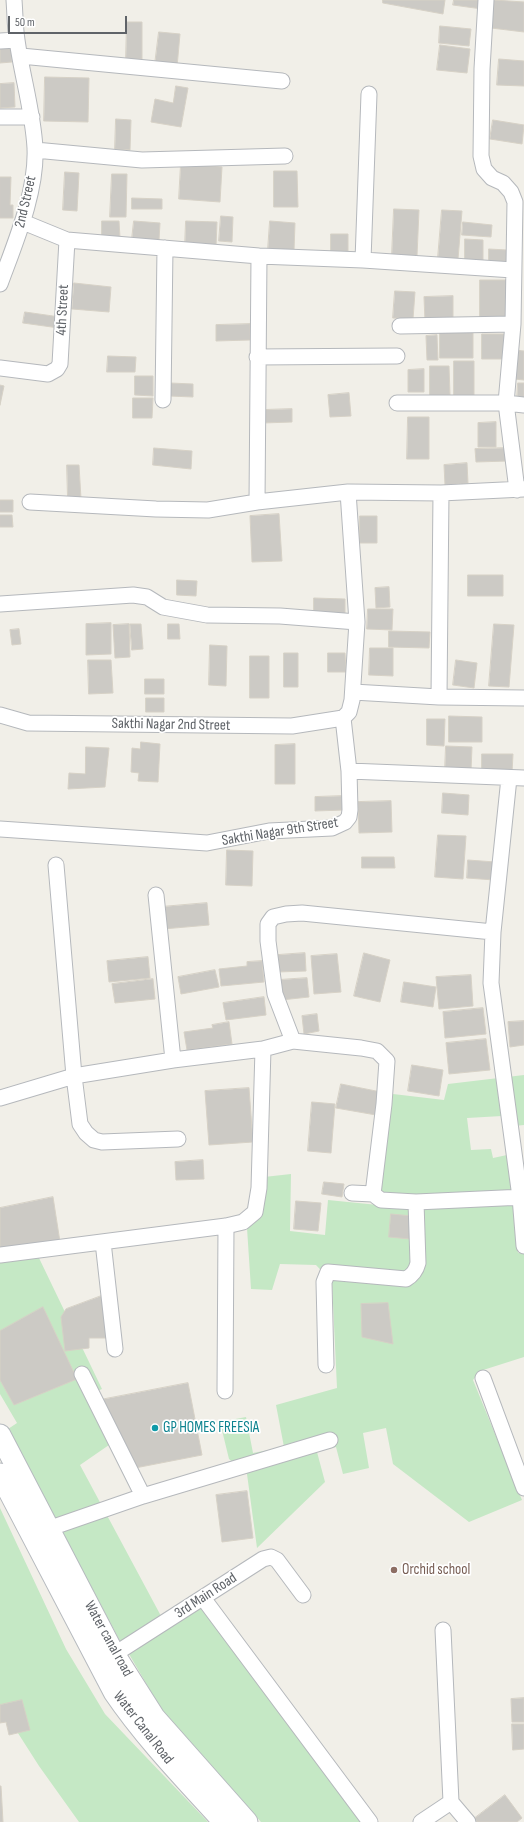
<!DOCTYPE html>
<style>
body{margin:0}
#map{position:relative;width:524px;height:1822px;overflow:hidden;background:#f1efe8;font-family:"Sofia Sans Condensed",sans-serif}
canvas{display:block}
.scale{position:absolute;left:8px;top:16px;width:119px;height:18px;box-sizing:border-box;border:2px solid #5f6368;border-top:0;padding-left:5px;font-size:12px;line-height:14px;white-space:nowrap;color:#5f6368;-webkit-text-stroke:3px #fff;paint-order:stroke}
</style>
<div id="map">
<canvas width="524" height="1822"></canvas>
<div class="scale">50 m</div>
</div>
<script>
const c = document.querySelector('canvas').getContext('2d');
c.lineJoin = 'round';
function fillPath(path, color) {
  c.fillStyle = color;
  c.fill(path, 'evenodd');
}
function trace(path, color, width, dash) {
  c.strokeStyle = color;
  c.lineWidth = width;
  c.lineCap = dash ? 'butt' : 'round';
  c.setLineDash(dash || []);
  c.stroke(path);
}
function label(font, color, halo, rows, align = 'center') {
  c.font = font + ' "Sofia Sans Condensed",sans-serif';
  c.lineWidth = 3.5;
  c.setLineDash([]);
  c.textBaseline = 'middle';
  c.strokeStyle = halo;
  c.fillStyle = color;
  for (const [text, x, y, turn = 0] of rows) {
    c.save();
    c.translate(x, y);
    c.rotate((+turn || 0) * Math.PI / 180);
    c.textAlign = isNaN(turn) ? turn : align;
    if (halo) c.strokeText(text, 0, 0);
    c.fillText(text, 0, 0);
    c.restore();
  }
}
fillPath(new Path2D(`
 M 524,1075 L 524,1125 L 504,1127 L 502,1116 L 467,1118 L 471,1150 L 491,1149 L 493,1158 L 507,1155 L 513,1192 L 518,1253 L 524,1253 L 524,1357 L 480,1371 L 473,1380 L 522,1500 L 469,1522 L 393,1464 L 386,1428 L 363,1433 L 369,1468 L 343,1474 L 336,1447 L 317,1452 L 325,1482 L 257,1548 L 247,1474 L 229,1459 L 220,1422 L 246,1417 L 253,1453 L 284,1447 L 276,1405 L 337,1388 L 332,1282 L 316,1265 L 280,1264 L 272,1290 L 251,1289 L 247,1228 L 255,1178 L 291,1174 L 290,1231 L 325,1235 L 328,1200 L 378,1205 L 393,1094 L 444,1100 L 448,1084 Z
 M 39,1258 L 102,1389 L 85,1396 L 109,1445 L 80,1465 L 161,1616 L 201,1608 L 307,1748 L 365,1822 L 261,1822 L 161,1709 L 129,1654 L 121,1643 L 8,1429 L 17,1423 L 0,1394 L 0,1261 Z
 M 0,1508 L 66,1649 L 105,1714 L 208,1822 L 79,1822 L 39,1766 L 0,1705 Z`), '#c5e8c5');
const building = new Path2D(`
 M 383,0 L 445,0 L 443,14 L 383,3 Z
 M 454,0 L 483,0 L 482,9 L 453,5 Z
 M 494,0 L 524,2 L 524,32 L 491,28 Z
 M 127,22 L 142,22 L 142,59 L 126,59 Z
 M 440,26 L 471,29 L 469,46 L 439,43 Z
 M 159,32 L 180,34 L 177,67 L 155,64 Z
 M 440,45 L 470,49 L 467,73 L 437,70 Z
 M 11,46 L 12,62 L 0,63 L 0,47 Z
 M 499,59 L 524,61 L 524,86 L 497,85 Z
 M 45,77 L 89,78 L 88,122 L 44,121 Z
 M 14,83 L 15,107 L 0,108 L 0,84 Z
 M 176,86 L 188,88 L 181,127 L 151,122 L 155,99 L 173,103 Z
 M 116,119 L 131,120 L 130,150 L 115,149 Z
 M 493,120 L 524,125 L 522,144 L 490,139 Z
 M 181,164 L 222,167 L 220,202 L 179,199 Z
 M 274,171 L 297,171 L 298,207 L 274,207 Z
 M 65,172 L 79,173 L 77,211 L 63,210 Z
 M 112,174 L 127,174 L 126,217 L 110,217 Z
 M 0,177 L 11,177 L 10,205 L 13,205 L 13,218 L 0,218 Z
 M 132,198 L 162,199 L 162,209 L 132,209 Z
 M 394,209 L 419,210 L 417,256 L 392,255 Z
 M 442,210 L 462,211 L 458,259 L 438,258 Z
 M 221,216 L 233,217 L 232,242 L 219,241 Z
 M 102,221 L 119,221 L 120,238 L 102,238 Z
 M 134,221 L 160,223 L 159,240 L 132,239 Z
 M 186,221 L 217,222 L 216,247 L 185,246 Z
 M 270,221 L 295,223 L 294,251 L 268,250 Z
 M 463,222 L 492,225 L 491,237 L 462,235 Z
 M 331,234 L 348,234 L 348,255 L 331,254 Z
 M 465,239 L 483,240 L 483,264 L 465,264 Z
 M 489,249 L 507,250 L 507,264 L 489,263 Z
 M 480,280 L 508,280 L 508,320 L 480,320 Z
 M 74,283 L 111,287 L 109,312 L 72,309 Z
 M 395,291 L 415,292 L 413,319 L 393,318 Z
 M 453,296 L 453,320 L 425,321 L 424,297 Z
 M 25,312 L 60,317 L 59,328 L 23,323 Z
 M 250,324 L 250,340 L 216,341 L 216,325 Z
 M 440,330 L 473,330 L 473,358 L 440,358 Z
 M 482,334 L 504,334 L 505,359 L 482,359 Z
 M 437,335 L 438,360 L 427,360 L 426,336 Z
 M 515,350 L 524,351 L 524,380 L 514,379 Z
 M 108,356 L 136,357 L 135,372 L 107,372 Z
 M 454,361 L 474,361 L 474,397 L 454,397 Z
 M 430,366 L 449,366 L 450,395 L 430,396 Z
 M 424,369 L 424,392 L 408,392 L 408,370 Z
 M 135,376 L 153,376 L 153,396 L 135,395 Z
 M 170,383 L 193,384 L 193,397 L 169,396 Z
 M 518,383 L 524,383 L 524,400 L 517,400 Z
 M 0,385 L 4,386 L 0,405 Z
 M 349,393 L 351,416 L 330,417 L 328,395 Z
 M 133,398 L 153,398 L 152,418 L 133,418 Z
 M 292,409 L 292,422 L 263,423 L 263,410 Z
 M 408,417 L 429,417 L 429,459 L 407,459 Z
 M 496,422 L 496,447 L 478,447 L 478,423 Z
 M 154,448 L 192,451 L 191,469 L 153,465 Z
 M 507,448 L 508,461 L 476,462 L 475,449 Z
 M 467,463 L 468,483 L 445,485 L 444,465 Z
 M 67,465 L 79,465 L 81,499 L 68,499 Z
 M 0,500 L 13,500 L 13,512 L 0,512 Z
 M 279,514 L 282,561 L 252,562 L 250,516 Z
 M 0,515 L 12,515 L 13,527 L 0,527 Z
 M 360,516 L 377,516 L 377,543 L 360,543 Z
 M 468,575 L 503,575 L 503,596 L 468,596 Z
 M 177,580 L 197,581 L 196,596 L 177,595 Z
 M 389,587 L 390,607 L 376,608 L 375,588 Z
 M 314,598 L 345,599 L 345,614 L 314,614 Z
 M 368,609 L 393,609 L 392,630 L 367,629 Z
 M 111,623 L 111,654 L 86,655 L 86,624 Z
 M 129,624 L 130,657 L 115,658 L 113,625 Z
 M 130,624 L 141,624 L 143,649 L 132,650 Z
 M 168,624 L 179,624 L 180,639 L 168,639 Z
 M 494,624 L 514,625 L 509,687 L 489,686 Z
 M 19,629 L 21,644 L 12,645 L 10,630 Z
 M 389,631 L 430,632 L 429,648 L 389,647 Z
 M 210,645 L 227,646 L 226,686 L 209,685 Z
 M 370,648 L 393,648 L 393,676 L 369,675 Z
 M 284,653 L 298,653 L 298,687 L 284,687 Z
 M 328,653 L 345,653 L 346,672 L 328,672 Z
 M 250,656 L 269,656 L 269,698 L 250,698 Z
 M 88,660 L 111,660 L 113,693 L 89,694 Z
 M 456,660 L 477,663 L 474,688 L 453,685 Z
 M 145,679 L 164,679 L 164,694 L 145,694 Z
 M 146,698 L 164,698 L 164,712 L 146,712 Z
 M 449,716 L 482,717 L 482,742 L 449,742 Z
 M 427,719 L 445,719 L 444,746 L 427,745 Z
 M 141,742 L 160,744 L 158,782 L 138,781 L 139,773 L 131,772 L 132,748 L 140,749 Z
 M 295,744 L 295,784 L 275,784 L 275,745 Z
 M 446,746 L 472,747 L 471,771 L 445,770 Z
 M 86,747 L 109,748 L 105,787 L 68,789 L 69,773 L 85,774 Z
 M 482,754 L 513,754 L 512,773 L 482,772 Z
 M 443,793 L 469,795 L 468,815 L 442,813 Z
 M 343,796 L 344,810 L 315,811 L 315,797 Z
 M 391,801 L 392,832 L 359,833 L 358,802 Z
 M 438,835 L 466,836 L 463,879 L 435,877 Z
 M 227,850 L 253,851 L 252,886 L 226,885 Z
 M 362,857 L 394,857 L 395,868 L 362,868 Z
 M 468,860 L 495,862 L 494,880 L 467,878 Z
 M 207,903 L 209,925 L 163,929 L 161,907 Z
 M 305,953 L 306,971 L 278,972 L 278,955 Z
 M 364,953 L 390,960 L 380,1002 L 354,996 Z
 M 337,954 L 341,992 L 314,994 L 311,956 Z
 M 148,957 L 150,978 L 109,982 L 107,961 Z
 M 262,961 L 264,982 L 221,986 L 219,969 L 247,966 L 247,962 Z
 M 215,970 L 219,987 L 181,994 L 178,977 Z
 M 471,975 L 473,1006 L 439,1009 L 436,977 Z
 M 307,978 L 309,997 L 281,1000 L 279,980 Z
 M 153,979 L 155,999 L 115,1003 L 112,984 Z
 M 404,982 L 436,987 L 433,1007 L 401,1002 Z
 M 264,997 L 266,1015 L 226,1020 L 223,1003 Z
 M 483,1008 L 486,1034 L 445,1038 L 443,1012 Z
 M 317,1014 L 319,1031 L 304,1034 L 302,1016 Z
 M 524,1021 L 524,1045 L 510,1047 L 508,1022 Z
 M 229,1022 L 232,1044 L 187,1050 L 184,1032 L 213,1028 L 212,1025 Z
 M 486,1039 L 490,1070 L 449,1074 L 446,1043 Z
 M 412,1065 L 443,1070 L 439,1096 L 408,1091 Z
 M 341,1084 L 381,1092 L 376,1115 L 336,1108 Z
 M 249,1088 L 253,1142 L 209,1145 L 205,1091 Z
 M 312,1102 L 335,1104 L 331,1153 L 308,1151 Z
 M 203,1160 L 204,1179 L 176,1180 L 175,1162 Z
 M 324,1182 L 344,1184 L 342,1197 L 322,1194 Z
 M 53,1197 L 60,1242 L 0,1250 L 0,1208 Z
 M 296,1201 L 321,1203 L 318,1231 L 294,1229 Z
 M 391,1214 L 412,1216 L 410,1239 L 389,1237 Z
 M 104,1295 L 109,1338 L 89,1338 L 89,1348 L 65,1351 L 61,1317 L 66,1309 Z
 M 388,1303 L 393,1344 L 362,1337 L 361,1304 Z
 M 43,1307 L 77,1379 L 14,1405 L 0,1380 L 0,1331 Z
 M 188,1383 L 202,1455 L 135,1468 L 100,1400 Z
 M 247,1491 L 253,1538 L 222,1542 L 216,1495 Z
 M 524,1698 L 524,1722 L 512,1722 L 511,1699 Z
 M 22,1700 L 30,1730 L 9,1735 L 6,1722 L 0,1723 L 0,1705 Z
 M 512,1724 L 524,1724 L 524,1749 L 513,1750 Z
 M 0,1786 L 1,1786 L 3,1822 L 0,1822 Z
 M 505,1795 L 522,1818 L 517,1822 L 477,1822 L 475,1818 Z`);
fillPath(building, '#cccac5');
trace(building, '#d6d1c6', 1);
const street = new Path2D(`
 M 486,0 L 482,69 L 481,156 L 484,169 L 492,178 L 503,183 L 511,192 L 515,202 L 513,324 L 506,403 L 517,490
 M 0,41 L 17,40
 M 21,56 L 282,81
 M 0,117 L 32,117
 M 35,150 L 142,160 L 285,156
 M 23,222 L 67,240 L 259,256 L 363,260 L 513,270
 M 363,260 L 369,94
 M 0,284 C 15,243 37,192 35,148 C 33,111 22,76 17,40 C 15,27 15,13 14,0
 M 400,326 L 513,324
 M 257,357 L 397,356
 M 0,368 L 48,374 L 57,369 L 60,364 L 67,240
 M 163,400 L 165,248
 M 397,403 L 506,403 L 524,405
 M 30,502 L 156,509 L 208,510 L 257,502 L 348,492 L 441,493 L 524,489
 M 257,502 L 259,256
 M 0,604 L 133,595 L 147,597 L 163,607 L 207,615 L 280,616 L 357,622
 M 353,692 L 439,697 L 524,698
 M 439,697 L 441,493
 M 0,715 L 28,723 L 292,726 L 343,718
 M 349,771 L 524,778
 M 509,778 L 493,932 L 491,983 L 520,1197 L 524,1246
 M 0,829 L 207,843 L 269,831 L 332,828 L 345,822 L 349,817 L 350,810 L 349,771 L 343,718 L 349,712 L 352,700 L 357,622 L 348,492
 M 56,865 L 74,1076 L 80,1124 L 86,1133 L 94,1140 L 102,1142 L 178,1139
 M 156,895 L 173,1060
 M 293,1041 L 275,994 L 268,941 L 268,924 L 273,917 L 286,914 L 302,913 L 493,932
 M 0,1098 L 74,1076 L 173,1060 L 263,1049 L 293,1041 L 361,1048 L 377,1051 L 387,1061 L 384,1104 L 373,1194 L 381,1200 L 416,1202 L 524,1197
 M 352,1193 L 373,1194
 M 103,1242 L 115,1349
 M 0,1255 L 226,1226 L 243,1222 L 255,1212 L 259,1188 L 263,1049
 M 326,1365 L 324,1282 L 328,1272 L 406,1279 C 413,1275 416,1271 418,1263 L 416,1202
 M 82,1374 L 143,1496
 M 483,1378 L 524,1488
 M 225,1391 L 226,1226
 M 39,1532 L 143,1496 L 330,1440
 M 203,1598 L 370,1822
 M 107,1659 L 263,1559 L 271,1557 L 277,1560 L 303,1595
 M 451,1802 L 468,1822
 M 421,1822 L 451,1802 L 443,1630`);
const secondary = new Path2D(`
 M 0,1435 L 114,1654 L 154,1717 L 247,1822
 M 0,1474 L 114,1692 C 146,1739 186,1780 224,1822`);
trace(street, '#b5b8bc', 17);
trace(secondary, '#b6babf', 23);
trace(street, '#fff', 15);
trace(secondary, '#fff', 21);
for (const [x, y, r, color] of [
 [155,1428,4,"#0f9aa8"],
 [394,1570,4,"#8d6e63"]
]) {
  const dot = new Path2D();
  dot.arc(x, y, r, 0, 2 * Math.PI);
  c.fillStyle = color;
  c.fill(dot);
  trace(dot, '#fff', 1.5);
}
label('15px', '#5f6368', '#fff', [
 ["2nd Street",26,202,-77],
 ["4th Street",63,310,-87],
 ["Sakthi Nagar 2nd Street",171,725,1],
 ["Sakthi Nagar 9th Street",280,832,-9],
 ["3rd Main Road",206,1596,-33],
 ["Water canal road",108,1639,61],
 ["Water Canal Road",143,1728,52]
]);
label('15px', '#0d838f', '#fff', [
 ["GP HOMES FREESIA",163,1428]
], 'left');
label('15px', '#785e54', '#fff', [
 ["Orchid school",402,1570]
], 'left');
</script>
